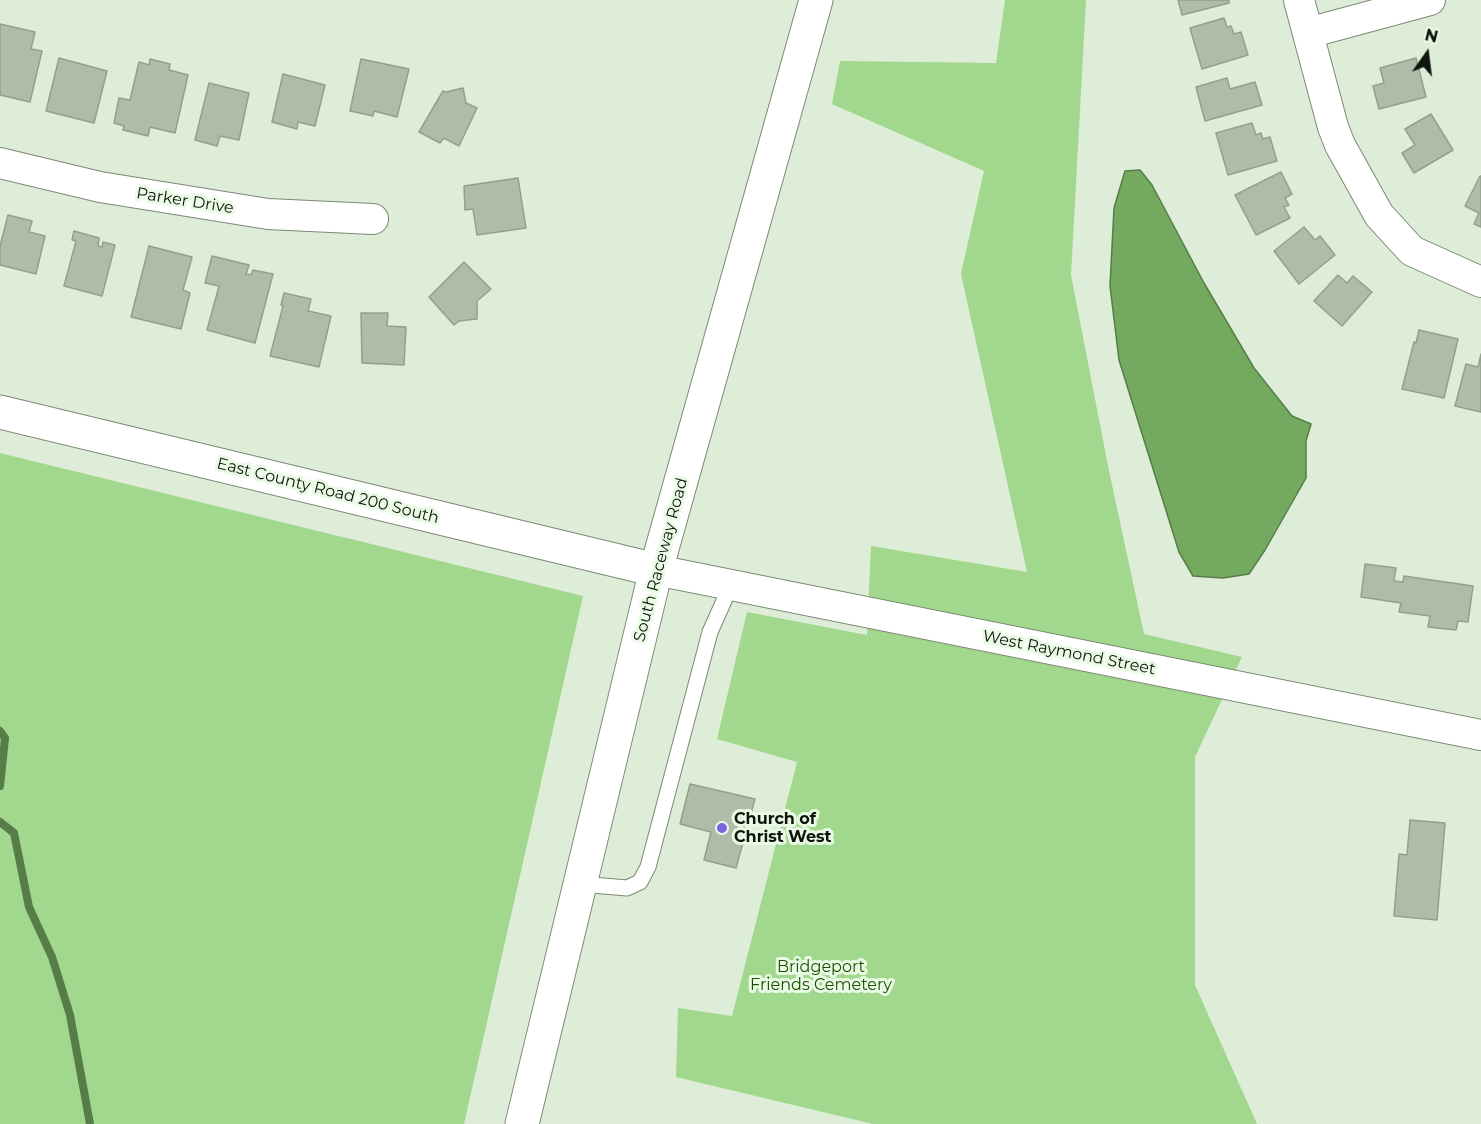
<!DOCTYPE html>
<style>
body{margin:0}
#map{position:relative;width:1481px;height:1124px;overflow:hidden;background:#ddedd7;font-family:Montserrat,sans-serif}
canvas{display:block}
.north{position:absolute;left:1397px;top:24px;width:60px;height:60px;-webkit-text-stroke:4px #eafbe5;paint-order:stroke;rotate:14deg;font-size:16px;font-weight:700;line-height:24px;text-align:center;color:#0f150d}
.north::after{content:'';display:block;margin:auto;width:21px;height:27px;background:#0f150d;clip-path:polygon(50% 0,100% 100%,50% 72%,0 100%)}
</style>
<div id="map">
<canvas width="1481" height="1124"></canvas>
<div class="north">N</div>
</div>
<script>
const c = document.querySelector('canvas').getContext('2d');
c.lineJoin = 'round';
function fillPath(path, color) {
  c.fillStyle = color;
  c.fill(path, 'evenodd');
}
function trace(path, color, width, dash) {
  c.strokeStyle = color;
  c.lineWidth = width;
  c.lineCap = dash ? 'butt' : 'round';
  c.setLineDash(dash || []);
  c.stroke(path);
}
function label(font, color, halo, rows, align = 'center') {
  c.font = font + ' Montserrat,sans-serif';
  c.lineWidth = 6;
  c.setLineDash([]);
  c.textBaseline = 'middle';
  c.strokeStyle = halo;
  c.fillStyle = color;
  for (const [text, x, y, turn = 0] of rows) {
    c.save();
    c.translate(x, y);
    c.rotate((+turn || 0) * Math.PI / 180);
    c.textAlign = isNaN(turn) ? turn : align;
    if (halo) c.strokeText(text, 0, 0);
    c.fillText(text, 0, 0);
    c.restore();
  }
}
fillPath(new Path2D(`
 M 1005,0 L 1086,0 L 1071,275 L 1108,466 L 1144,634 L 1242,657 L 1195,757 L 1195,985 L 1257,1124 L 873,1124 L 676,1077 L 678,1008 L 732,1016 L 797,762 L 717,739 L 747,612 L 867,635 L 871,546 L 1027,572 L 961,274 L 984,171 L 832,104 L 840,61 L 996,63 Z
 M 0,453 L 583,596 L 464,1124 L 0,1124 Z`), '#a1d88d');
const water = new Path2D(`
 M 1140,170 L 1152,185 L 1204,283 L 1254,368 L 1292,416 L 1311,424 L 1306,441 L 1306,478 L 1265,550 L 1249,574 L 1223,578 L 1193,576 L 1179,552 L 1119,360 L 1110,286 L 1114,208 L 1125,171 Z`);
fillPath(water, '#74aa60');
trace(water, '#567d47', 1.5);
trace(new Path2D(`
 M 0,731 L 5,738 L 0,786
 M 0,822 L 14,833 L 29,907 L 52,957 L 70,1015 L 90,1124`), '#567d47', 8);
const building = new Path2D(`
 M 1178,0 L 1229,0 L 1229,3 L 1182,15 Z
 M 1224,18 L 1227,27 L 1231,26 L 1234,34 L 1241,32 L 1248,55 L 1202,69 L 1190,28 Z
 M 0,24 L 35,32 L 31,49 L 42,51 L 30,102 L 0,95 Z
 M 59,58 L 107,71 L 94,123 L 46,111 Z
 M 1416,58 L 1426,97 L 1379,109 L 1373,86 L 1384,83 L 1380,68 Z
 M 150,59 L 170,64 L 169,70 L 188,75 L 175,133 L 150,127 L 148,136 L 123,130 L 124,126 L 114,123 L 119,98 L 130,100 L 139,62 L 149,65 Z
 M 361,59 L 409,69 L 397,117 L 374,111 L 373,116 L 350,111 Z
 M 283,74 L 325,85 L 315,126 L 298,122 L 297,129 L 272,122 Z
 M 1227,78 L 1230,89 L 1255,82 L 1262,105 L 1205,121 L 1196,87 Z
 M 209,83 L 249,93 L 239,140 L 220,136 L 217,146 L 195,140 Z
 M 463,88 L 466,103 L 477,108 L 459,146 L 444,138 L 440,143 L 419,132 L 443,91 L 446,92 Z
 M 1431,114 L 1453,150 L 1414,173 L 1402,153 L 1415,145 L 1405,129 Z
 M 1252,123 L 1256,135 L 1261,133 L 1263,139 L 1270,137 L 1277,161 L 1228,175 L 1216,133 Z
 M 1281,172 L 1292,194 L 1285,198 L 1289,205 L 1284,207 L 1290,218 L 1256,235 L 1235,195 Z
 M 1480,176 L 1481,176 L 1481,227 L 1474,224 L 1479,213 L 1465,206 Z
 M 518,178 L 526,228 L 477,235 L 473,209 L 465,210 L 464,186 Z
 M 8,215 L 32,221 L 29,232 L 45,236 L 36,274 L 0,265 L 0,246 Z
 M 1304,227 L 1315,240 L 1320,236 L 1335,255 L 1299,284 L 1274,251 Z
 M 74,231 L 99,238 L 98,246 L 102,247 L 103,242 L 115,245 L 102,296 L 64,286 L 76,241 L 72,240 Z
 M 149,246 L 192,257 L 183,290 L 190,293 L 181,329 L 131,317 Z
 M 212,256 L 249,265 L 246,274 L 251,275 L 253,270 L 273,274 L 255,343 L 207,330 L 219,286 L 205,283 Z
 M 464,262 L 491,289 L 477,301 L 477,319 L 459,321 L 454,325 L 429,297 Z
 M 1338,275 L 1347,283 L 1353,276 L 1372,292 L 1342,326 L 1314,301 Z
 M 284,293 L 311,299 L 308,311 L 331,316 L 319,367 L 270,356 L 283,306 L 281,305 Z
 M 361,313 L 388,313 L 387,326 L 406,327 L 404,365 L 362,363 Z
 M 1419,330 L 1458,339 L 1444,398 L 1402,389 L 1414,342 L 1416,343 Z
 M 1481,354 L 1481,412 L 1455,406 L 1466,364 L 1478,367 Z
 M 1365,564 L 1396,568 L 1394,581 L 1403,582 L 1404,576 L 1473,586 L 1468,622 L 1458,621 L 1456,630 L 1428,627 L 1430,616 L 1399,612 L 1401,603 L 1361,597 Z
 M 690,784 L 755,799 L 736,868 L 704,860 L 711,832 L 680,824 Z
 M 1410,820 L 1445,823 L 1437,920 L 1394,916 L 1399,854 L 1407,855 Z`);
fillPath(building, '#aebda9');
trace(building, '#92a18c', 1.5);
const service = new Path2D(`
 M 580,884 L 627,888 L 640,882 L 648,867 L 710,632 L 731,585`);
const minor = new Path2D(`
 M 1299,0 L 1333,127 L 1340,145 L 1379,215 L 1412,251 L 1481,282
 M 1308,33 L 1430,0
 M 0,163 L 100,187 L 268,214 L 373,219
 M 656,570 L 1481,735`);
const tertiary = new Path2D(`
 M 0,412 L 656,570`);
const secondary = new Path2D(`
 M 522,1124 L 656,570 L 816,0`);
trace(service, '#7c8a76', 17);
trace(minor, '#7c8a76', 32);
trace(tertiary, '#7c8a76', 35);
trace(secondary, '#7c8a76', 35);
trace(service, '#fff', 15);
trace(minor, '#fff', 30);
trace(tertiary, '#fff', 33);
trace(secondary, '#fff', 33);
for (const [x, y, r, color] of [
 [722,828,6,"#7a64df"]
]) {
  const dot = new Path2D();
  dot.arc(x, y, r, 0, 2 * Math.PI);
  c.fillStyle = color;
  c.fill(dot);
  trace(dot, '#eafbe5', 2);
}
label('16px', '#0f150d', '#eafbe5', [
 ["Parker Drive",185,201,9],
 ["East County Road 200 South",328,491,14],
 ["South Raceway Road",661,560,-75],
 ["West Raymond Street",1069,653,11]
]);
label('bold 16px', '#0f150d', '#eafbe5', [
 ["Church of",734,819],
 ["Christ West",734,837]
], 'left');
label('16px', '#1e5000', '#eafbe5', [
 ["Bridgeport",821,967],
 ["Friends Cemetery",821,985]
]);
</script>
